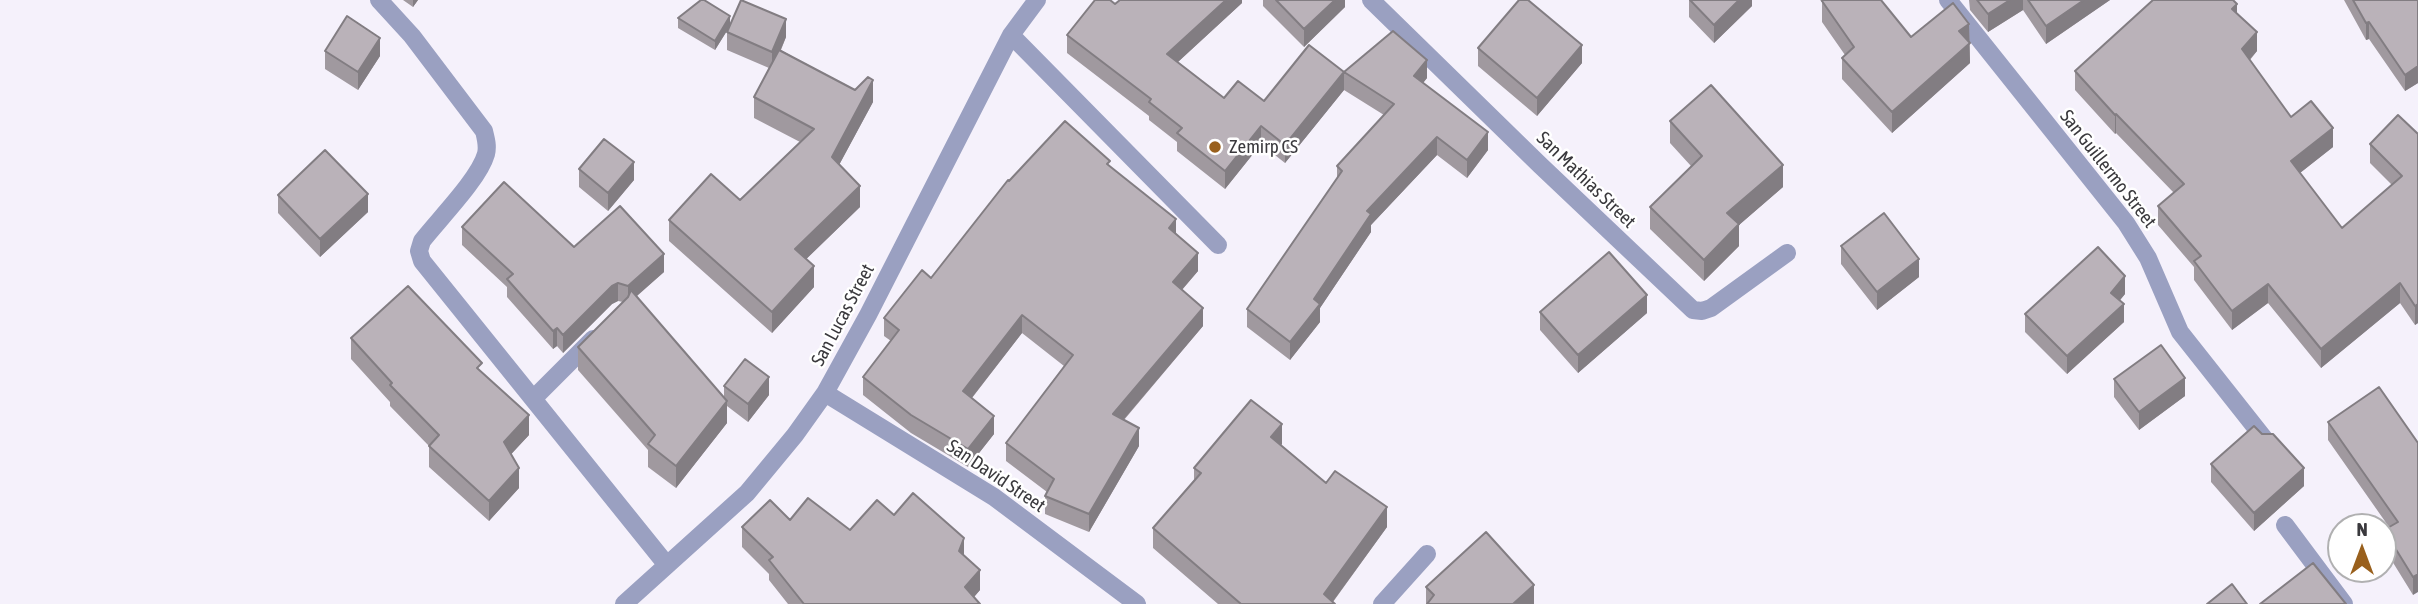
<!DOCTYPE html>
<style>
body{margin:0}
#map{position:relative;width:2418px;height:604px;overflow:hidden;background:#f5f1fb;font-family:"Asap Condensed",sans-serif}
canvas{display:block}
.north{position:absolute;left:2327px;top:513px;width:70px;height:70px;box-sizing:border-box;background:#fff;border:2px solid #b0b0b1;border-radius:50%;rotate:0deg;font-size:19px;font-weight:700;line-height:28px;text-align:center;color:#3a393d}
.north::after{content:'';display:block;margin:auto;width:24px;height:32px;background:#99601d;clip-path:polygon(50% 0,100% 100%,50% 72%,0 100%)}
</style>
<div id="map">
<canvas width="2418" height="604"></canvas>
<div class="north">N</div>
</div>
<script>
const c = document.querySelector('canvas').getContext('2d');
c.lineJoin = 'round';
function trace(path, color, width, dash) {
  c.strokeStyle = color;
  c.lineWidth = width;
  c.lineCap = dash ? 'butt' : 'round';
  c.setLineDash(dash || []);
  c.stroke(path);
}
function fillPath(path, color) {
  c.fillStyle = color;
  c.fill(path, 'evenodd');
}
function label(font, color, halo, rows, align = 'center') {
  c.font = font + ' "Asap Condensed",sans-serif';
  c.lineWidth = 5;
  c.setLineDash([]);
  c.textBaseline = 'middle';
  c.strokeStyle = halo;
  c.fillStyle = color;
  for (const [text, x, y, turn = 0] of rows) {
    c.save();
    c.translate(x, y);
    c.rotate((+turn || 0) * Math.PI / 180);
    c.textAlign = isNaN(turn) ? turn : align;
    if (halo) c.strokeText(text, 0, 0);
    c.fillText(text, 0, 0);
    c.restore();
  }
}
trace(new Path2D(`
 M 379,0 L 412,36 L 484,131 C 486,139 488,146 486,154 C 479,179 439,219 422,241 L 419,251 L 422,261 L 666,564
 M 1371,0 L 1540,165 L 1693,310 L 1702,311 L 1711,308 L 1787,253
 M 1948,0 L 2126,223 L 2148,258 L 2180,332 L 2267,442
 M 1011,35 L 1218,245
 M 825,393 L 994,497 L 1137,604
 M 534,398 L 593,339
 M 2285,525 L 2344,604
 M 624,604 L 747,493 L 795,435 L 825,393 L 868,315 L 1011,35 L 1037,0
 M 1382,604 L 1427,554`), '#9aa0c1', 18);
fillPath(new Path2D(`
 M 403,0 L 418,0 L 413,7 Z
 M 1242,0 L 1242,3 L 1178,62 L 1224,98 L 1264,101 L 1344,72 L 1427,78 L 1423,83 L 1488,150 L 1467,178 L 1437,155 L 1371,225 L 1371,232 L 1320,308 L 1320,322 L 1290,360 L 1247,327 L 1247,309 L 1337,178 L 1337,166 L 1384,115 L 1344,90 L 1285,163 L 1261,144 L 1225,189 L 1177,151 L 1177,142 L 1149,120 L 1149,116 L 1067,53 L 1067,35 L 1115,4 Z
 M 1263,0 L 1345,0 L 1345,7 L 1304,47 L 1263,6 Z
 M 1689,0 L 1752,0 L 1752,6 L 1714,43 L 1689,17 Z
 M 1820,0 L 1881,0 L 1911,37 L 1969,24 L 1970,63 L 1892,133 L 1842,79 L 1842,58 L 1845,55 L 1822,22 L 1822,2 Z
 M 1969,0 L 2110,0 L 2046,44 L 2023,10 L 1988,32 L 1970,10 Z
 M 2344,0 L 2418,0 L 2418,83 L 2405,91 L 2369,39 L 2366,40 Z
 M 2237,14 L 2257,51 L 2250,60 L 2291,117 L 2333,147 L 2300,173 L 2342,228 L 2392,185 L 2370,163 L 2370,144 L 2418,134 L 2418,323 L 2415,325 L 2400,303 L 2321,368 L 2268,303 L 2232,330 L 2194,280 L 2194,267 L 2158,225 L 2158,206 L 2174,193 L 2116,133 L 2115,134 L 2075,90 L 2075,71 Z
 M 678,18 L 730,24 L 786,37 L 781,50 L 873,102 L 839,165 L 860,207 L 806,259 L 814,287 L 772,333 L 669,241 L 669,220 L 740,200 L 800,142 L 754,118 L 754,97 L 769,68 L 727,50 L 727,32 L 728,29 L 715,50 L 678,28 Z
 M 1478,48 L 1582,63 L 1537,116 L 1478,66 Z
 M 325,51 L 380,56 L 358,90 L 325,69 Z
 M 1670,121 L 1783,187 L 1739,225 L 1739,246 L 1704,281 L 1650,229 L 1650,207 L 1691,166 L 1670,143 Z
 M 1110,167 L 1176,234 L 1198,271 L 1182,290 L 1203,326 L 1124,420 L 1139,446 L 1089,532 L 1045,514 L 1045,496 L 1047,492 L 1006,461 L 1006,443 L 1064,366 L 1022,333 L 972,398 L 994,434 L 968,467 L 911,433 L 863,395 L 863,377 L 891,341 L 884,336 L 884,318 L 931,278 L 1009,181 Z
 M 579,169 L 634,180 L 608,211 L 579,187 Z
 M 278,195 L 368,212 L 320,257 L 278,213 Z
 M 462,227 L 574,247 L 664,272 L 636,296 L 724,397 L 724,386 L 769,395 L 748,422 L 727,406 L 727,423 L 676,488 L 648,467 L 648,450 L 578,370 L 578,347 L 623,302 L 618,301 L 612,304 L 563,353 L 557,346 L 553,349 L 507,297 L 507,287 L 462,245 Z
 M 1841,246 L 1919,277 L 1877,310 L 1841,264 Z
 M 2125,294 L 2120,300 L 2124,322 L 2067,374 L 2025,332 L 2025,314 Z
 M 1540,312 L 1647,313 L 1578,373 L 1540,330 Z
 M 351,338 L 482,372 L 529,435 L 511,454 L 519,488 L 489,521 L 429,467 L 429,446 L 390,406 L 390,402 L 351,359 Z
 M 2114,379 L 2185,396 L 2139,430 L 2114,397 Z
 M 2328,422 L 2418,443 L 2413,595 L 2384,548 L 2384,530 L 2389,527 L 2328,440 Z
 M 1282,444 L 1281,445 L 1326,483 L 1387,527 L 1333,602 L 1335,604 L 1218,604 L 1153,548 L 1153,528 L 1194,480 L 1194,468 Z
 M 2211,464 L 2304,486 L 2254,531 L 2211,482 Z
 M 894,515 L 964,555 L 980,590 L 974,597 L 980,604 L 788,604 L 769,580 L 769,574 L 742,547 L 742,527 L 790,520 L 850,530 Z
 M 1426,587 L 1534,604 L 1426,604 Z`), '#a0999f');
fillPath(new Path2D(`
 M 413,0 L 418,0 L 413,7 Z
 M 1226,0 L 1242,0 L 1242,3 L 1167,72 L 1167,54 Z
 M 1335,0 L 1345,0 L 1345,7 L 1304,47 L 1304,29 Z
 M 1739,0 L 1752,0 L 1752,6 L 1714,43 L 1714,25 Z
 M 2010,0 L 2023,0 L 2023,10 L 1988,32 L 1988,14 Z
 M 2084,0 L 2110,0 L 2046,44 L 2046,26 Z
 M 2237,4 L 2237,23 L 2232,9 Z
 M 730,16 L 730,26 L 715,50 L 715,41 Z
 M 786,19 L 786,37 L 772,70 L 772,52 Z
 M 2369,22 L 2369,39 L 2366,40 L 2366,23 Z
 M 1969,24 L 1970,63 L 1892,133 L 1892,112 L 1959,31 Z
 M 2257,32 L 2257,51 L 2242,68 L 2242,49 Z
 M 380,38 L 380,56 L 358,90 L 358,72 Z
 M 1582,45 L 1582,63 L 1537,116 L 1537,98 Z
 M 1427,60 L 1427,78 L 1414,94 L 1414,76 Z
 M 2418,66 L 2418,83 L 2405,91 L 2405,75 Z
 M 1344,72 L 1344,90 L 1285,163 L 1285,145 Z
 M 873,80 L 873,102 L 832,178 L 832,157 Z
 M 2116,114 L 2116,133 L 2115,134 L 2115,115 Z
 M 1261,126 L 1261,144 L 1225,189 L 1225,171 Z
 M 2333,128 L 2333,147 L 2291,180 L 2291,161 Z
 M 1488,132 L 1488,150 L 1467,178 L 1467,160 Z
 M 1437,137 L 1437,155 L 1371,225 L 1371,232 L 1320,308 L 1320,322 L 1290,360 L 1290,342 L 1314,299 L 1367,211 Z
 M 634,162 L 634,180 L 608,211 L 608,193 Z
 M 1783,165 L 1783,187 L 1739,225 L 1739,246 L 1704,281 L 1704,260 L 1727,213 Z
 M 860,186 L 860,207 L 795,270 L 795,249 Z
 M 368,194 L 368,212 L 320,257 L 320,239 Z
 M 1176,219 L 1176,237 L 1169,228 Z
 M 1198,253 L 1198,271 L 1173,300 L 1173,282 Z
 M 664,254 L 664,272 L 628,304 L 628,286 Z
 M 1919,259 L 1919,277 L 1877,310 L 1877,292 Z
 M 814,266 L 814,287 L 772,333 L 772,312 Z
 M 2125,276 L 2125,294 L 2111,311 L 2111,293 Z
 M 618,283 L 618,301 L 612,304 L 563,353 L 563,335 L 612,286 Z
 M 2400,283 L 2400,303 L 2321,368 L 2321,349 Z
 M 2268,284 L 2268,303 L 2232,330 L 2232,311 Z
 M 1647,295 L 1647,313 L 1578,373 L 1578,355 Z
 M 2124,304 L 2124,322 L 2067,374 L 2067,356 Z
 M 2418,304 L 2418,323 L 2415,325 L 2415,306 Z
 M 1203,308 L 1203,326 L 1113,432 L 1113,414 Z
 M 1022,315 L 1022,333 L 963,409 L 963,391 Z
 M 557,328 L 557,346 L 553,349 L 553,331 Z
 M 769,377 L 769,395 L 748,422 L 748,404 Z
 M 2185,378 L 2185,396 L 2139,430 L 2139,412 Z
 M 727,401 L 727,423 L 676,488 L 676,466 Z
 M 529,415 L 529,435 L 504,462 L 504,442 Z
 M 994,416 L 994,434 L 968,467 L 968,449 Z
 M 1282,424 L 1282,444 L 1271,457 L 1271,437 Z
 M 1139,428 L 1139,446 L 1089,532 L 1089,514 Z
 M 519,468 L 519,488 L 489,521 L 489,501 Z
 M 2304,468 L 2304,486 L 2254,531 L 2254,513 Z
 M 1387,507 L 1387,527 L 1331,604 L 1324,594 Z
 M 964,538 L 964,558 L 959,551 Z
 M 980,570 L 980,590 L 968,604 L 965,587 Z
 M 2418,574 L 2418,592 L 2413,595 L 2413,577 Z
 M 1534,585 L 1534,604 L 1513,604 Z`), '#827d82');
const building = new Path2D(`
 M 701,0 L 704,0 L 730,16 L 715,41 L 678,18 Z
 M 741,0 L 786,19 L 772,52 L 727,32 Z
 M 1095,0 L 1110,0 L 1115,4 L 1120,0 L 1226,0 L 1167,54 L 1224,98 L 1238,81 L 1264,101 L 1309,45 L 1344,72 L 1285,145 L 1261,126 L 1225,171 L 1177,133 L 1182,128 L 1149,102 L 1151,99 L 1067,35 Z
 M 1276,0 L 1335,0 L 1304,29 Z
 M 1519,0 L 1528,0 L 1582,45 L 1537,98 L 1478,48 Z
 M 1690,0 L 1739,0 L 1714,25 Z
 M 1823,0 L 1881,0 L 1911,37 L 1953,3 L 1969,24 L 1959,31 L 1970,43 L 1892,112 L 1842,58 L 1854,47 L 1822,1 Z
 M 1977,0 L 2010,0 L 1988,14 Z
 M 2028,0 L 2084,0 L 2046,26 Z
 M 2153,0 L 2233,0 L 2237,4 L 2232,9 L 2257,32 L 2242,49 L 2291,117 L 2311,101 L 2333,128 L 2291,161 L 2342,228 L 2402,176 L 2370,144 L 2398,115 L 2418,134 L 2418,304 L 2415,306 L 2400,283 L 2321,349 L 2268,284 L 2232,311 L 2194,261 L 2201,256 L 2158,206 L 2184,184 L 2116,114 L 2115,115 L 2075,71 Z
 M 2353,0 L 2418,0 L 2418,66 L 2405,75 L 2369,22 L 2366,23 Z
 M 347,16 L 380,38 L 358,72 L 325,51 Z
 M 1393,31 L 1427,60 L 1414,76 L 1488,132 L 1467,160 L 1437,137 L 1367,211 L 1371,214 L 1314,299 L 1320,304 L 1290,342 L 1247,309 L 1342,171 L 1337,166 L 1394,104 L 1344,72 Z
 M 779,50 L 855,90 L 868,77 L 873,80 L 832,157 L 860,186 L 795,249 L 814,266 L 772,312 L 669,220 L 711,174 L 740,200 L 814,129 L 754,97 Z
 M 1711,85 L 1783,165 L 1727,213 L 1739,224 L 1704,260 L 1650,207 L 1702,156 L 1670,121 Z
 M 1065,121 L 1110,161 L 1107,164 L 1176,219 L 1169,228 L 1198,253 L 1173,282 L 1203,308 L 1113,414 L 1139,428 L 1089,514 L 1045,496 L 1054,479 L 1006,443 L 1073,355 L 1022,315 L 963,391 L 994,416 L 968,449 L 911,415 L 863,377 L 899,330 L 884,318 L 922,270 L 931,278 L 1008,180 L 1009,181 Z
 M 604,139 L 634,162 L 608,193 L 579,169 Z
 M 325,150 L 368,194 L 320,239 L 278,195 Z
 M 504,182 L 574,247 L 620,206 L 664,254 L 628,286 L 618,283 L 612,286 L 563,335 L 557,328 L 553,331 L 507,279 L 513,274 L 462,227 Z
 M 1884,213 L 1919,259 L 1877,292 L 1841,246 Z
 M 2098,247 L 2125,276 L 2111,293 L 2124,304 L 2067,356 L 2025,314 Z
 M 1609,252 L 1647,295 L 1578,355 L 1540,312 Z
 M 408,286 L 482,363 L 477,368 L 529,415 L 504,442 L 519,468 L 489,501 L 429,446 L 439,435 L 390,385 L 392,383 L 351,338 Z
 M 631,290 L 727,401 L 676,466 L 648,444 L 655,435 L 578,347 L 628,297 Z
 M 2161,345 L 2185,378 L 2139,412 L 2114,379 Z
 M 745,359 L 769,377 L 748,404 L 724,386 Z
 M 2379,387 L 2418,443 L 2418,574 L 2413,577 L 2384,530 L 2398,522 L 2328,422 Z
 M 1251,400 L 1282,424 L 1271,437 L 1326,483 L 1335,471 L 1387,507 L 1324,594 L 1335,604 L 1241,604 L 1153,528 L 1201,473 L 1194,468 Z
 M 2254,426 L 2262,434 L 2273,434 L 2304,468 L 2254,513 L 2211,464 Z
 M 913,493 L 964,538 L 959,551 L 980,570 L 965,587 L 980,604 L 804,604 L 769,560 L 773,557 L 742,527 L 770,500 L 790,520 L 808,498 L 850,530 L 877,500 L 894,515 Z
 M 1486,532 L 1534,585 L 1513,604 L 1427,604 L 1434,595 L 1426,587 Z
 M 2313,563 L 2346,604 L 2260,604 Z
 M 2232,584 L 2247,604 L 2207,604 Z`);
fillPath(building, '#bab2b9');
trace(building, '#827d82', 2);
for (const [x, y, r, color] of [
 [1215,147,7,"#99601d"]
]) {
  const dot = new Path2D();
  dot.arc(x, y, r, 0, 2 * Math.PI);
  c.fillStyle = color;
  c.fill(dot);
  trace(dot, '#fff', 2.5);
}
label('19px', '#3a393d', '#fff', [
 ["Zemirp CS",1229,147]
], 'left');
label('19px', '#3a393d', '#fff', [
 ["San Guillermo Street",2108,169,52],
 ["San Mathias Street",1586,180,44],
 ["San Lucas Street",843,315,-62],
 ["San David Street",996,476,34]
]);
</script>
